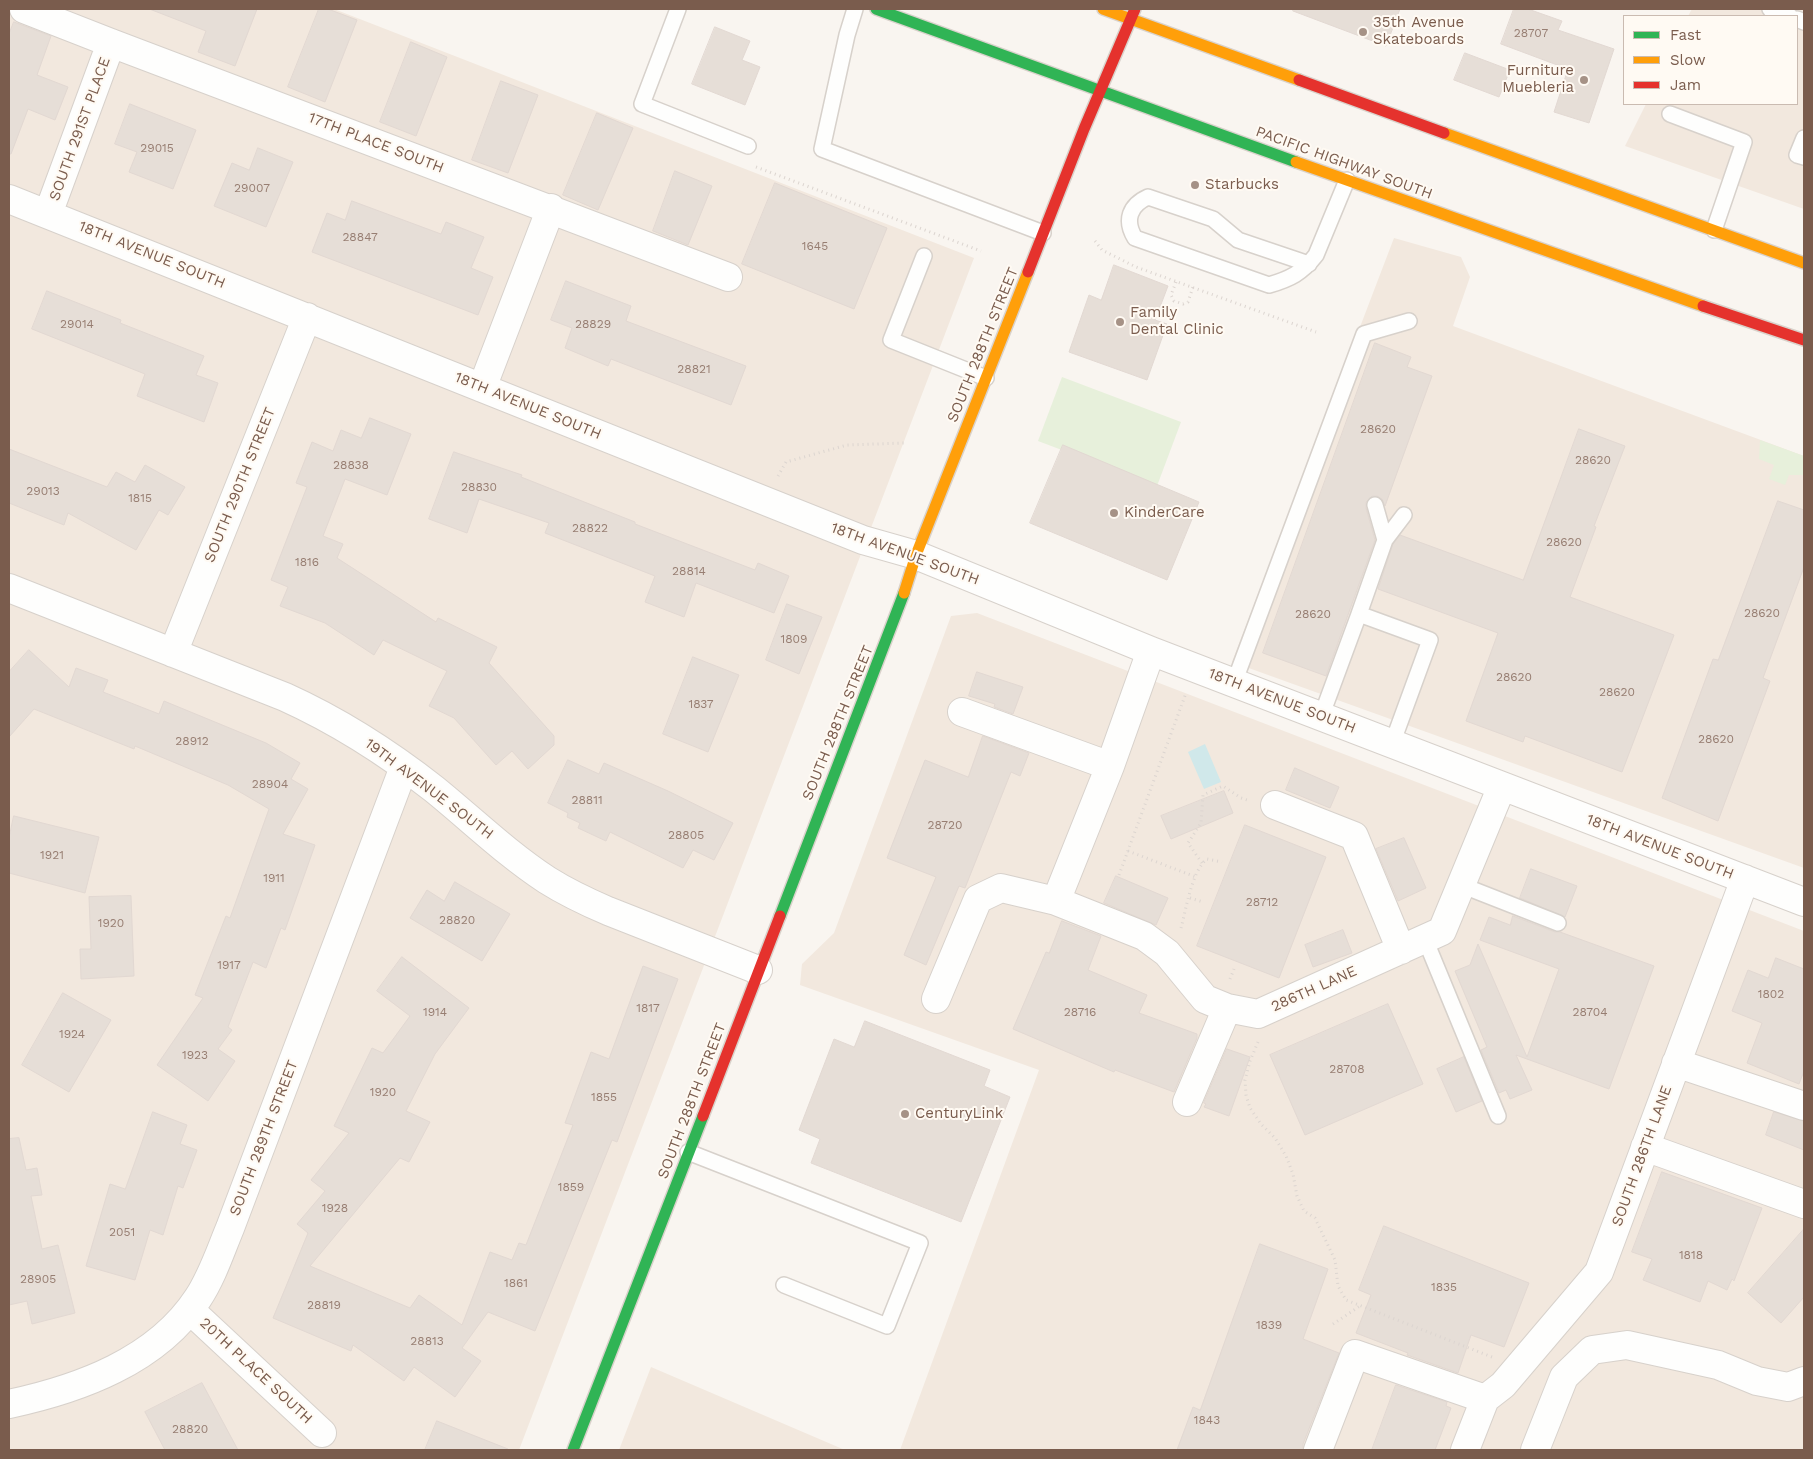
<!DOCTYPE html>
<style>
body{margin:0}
#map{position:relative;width:1813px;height:1459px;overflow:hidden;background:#f9f5f0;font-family:"Work Sans",sans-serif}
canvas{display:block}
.frame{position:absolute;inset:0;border:10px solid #7a5c4d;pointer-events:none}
.legend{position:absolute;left:1623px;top:15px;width:175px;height:90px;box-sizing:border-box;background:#fffaf3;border:1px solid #cabbb1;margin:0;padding:6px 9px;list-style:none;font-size:15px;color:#7a5c4d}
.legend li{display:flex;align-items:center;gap:10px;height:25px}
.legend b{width:25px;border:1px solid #cabbb1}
</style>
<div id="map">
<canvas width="1813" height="1459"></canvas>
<div class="frame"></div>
<ul class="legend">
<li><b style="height:6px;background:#30b455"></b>Fast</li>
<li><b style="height:6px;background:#ff9f0a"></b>Slow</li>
<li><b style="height:6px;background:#e5322d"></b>Jam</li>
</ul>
</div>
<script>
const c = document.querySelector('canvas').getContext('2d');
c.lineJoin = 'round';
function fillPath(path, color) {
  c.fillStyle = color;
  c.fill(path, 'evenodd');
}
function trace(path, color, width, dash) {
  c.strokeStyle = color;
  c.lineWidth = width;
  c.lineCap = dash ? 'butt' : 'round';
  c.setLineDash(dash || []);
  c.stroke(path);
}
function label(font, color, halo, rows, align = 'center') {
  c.font = font + ' "Work Sans",sans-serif';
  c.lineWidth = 4;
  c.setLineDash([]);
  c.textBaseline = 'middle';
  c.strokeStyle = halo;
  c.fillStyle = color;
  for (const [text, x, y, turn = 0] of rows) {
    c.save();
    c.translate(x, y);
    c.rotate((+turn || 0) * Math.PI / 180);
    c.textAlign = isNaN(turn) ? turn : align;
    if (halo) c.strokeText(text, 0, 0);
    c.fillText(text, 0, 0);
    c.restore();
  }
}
fillPath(new Path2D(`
 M 9,9 L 334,9 L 974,258 L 519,1450 L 9,1450 Z
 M 1692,9 L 1804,9 L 1804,209 L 1625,146 L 1646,104 L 1797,104 L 1797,16 L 1688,16 Z
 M 1394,238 L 1461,257 L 1470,277 L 1453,326 L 1804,456 L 1804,868 L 1232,662 Z
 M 977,613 L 1804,931 L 1804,1450 L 900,1450 L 1039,1070 L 800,985 L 802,964 L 834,933 L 951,616 Z
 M 651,1367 L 845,1450 L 619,1450 Z`), '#f2e8de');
fillPath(new Path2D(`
 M 1062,377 L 1181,422 L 1157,486 L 1038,441 Z
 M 1760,440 L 1804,456 L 1804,475 L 1789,475 L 1785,485 L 1769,479 L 1774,465 L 1759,459 Z`), '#e7f0db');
fillPath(new Path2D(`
 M 1205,744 L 1221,782 L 1204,789 L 1188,752 Z`), '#d0e8ea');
const building = new Path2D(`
 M 153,9 L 257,9 L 235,66 L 198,52 L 206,31 L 152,10 Z
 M 319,9 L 328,9 L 357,20 L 325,102 L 288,87 Z
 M 1294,9 L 1400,9 L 1386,46 L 1293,11 Z
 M 1514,9 L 1528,9 L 1562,21 L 1558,30 L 1614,49 L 1589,123 L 1554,112 L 1568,69 L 1501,44 Z
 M 14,22 L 51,36 L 37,75 L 68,87 L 55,120 L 28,109 L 11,154 L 9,154 L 9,34 Z
 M 715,27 L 750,41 L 742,60 L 760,67 L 745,105 L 692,84 Z
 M 411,42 L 447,57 L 416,136 L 380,122 Z
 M 1465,53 L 1510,70 L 1499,97 L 1454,80 Z
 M 501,81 L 538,95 L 508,173 L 472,160 Z
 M 130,104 L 196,130 L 173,189 L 129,172 L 137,152 L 115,144 Z
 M 597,113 L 633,128 L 598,210 L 563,195 Z
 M 258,148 L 293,162 L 266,227 L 214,206 L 232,163 L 249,170 Z
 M 675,171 L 712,186 L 688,245 L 653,231 Z
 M 775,183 L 887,228 L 854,309 L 742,264 Z
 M 352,201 L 441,234 L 446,222 L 484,237 L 471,268 L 493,277 L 478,315 L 312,252 L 327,213 L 345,220 Z
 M 1114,265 L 1168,286 L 1155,320 L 1167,324 L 1147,380 L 1069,352 L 1089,295 L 1101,300 Z
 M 566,281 L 631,306 L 626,321 L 746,366 L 731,405 L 611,359 L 608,366 L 565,348 L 572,328 L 551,320 Z
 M 47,291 L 121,320 L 120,323 L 204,356 L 196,375 L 218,383 L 204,422 L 137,396 L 145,374 L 32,329 Z
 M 1375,343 L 1411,357 L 1407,367 L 1432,376 L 1385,506 L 1382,499 L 1377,496 L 1372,496 L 1366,502 L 1366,508 L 1375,540 L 1326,676 L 1263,653 Z
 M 370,418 L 411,434 L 387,495 L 345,479 L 323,536 L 343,544 L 337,558 L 436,622 L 438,618 L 497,647 L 489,663 L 554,736 L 554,745 L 528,769 L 512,751 L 496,765 L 454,718 L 429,706 L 447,671 L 383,640 L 374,655 L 325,623 L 280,606 L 288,587 L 271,580 L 307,487 L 296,483 L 312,442 L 333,451 L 341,430 L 361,438 Z
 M 1579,429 L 1625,446 L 1594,526 L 1596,527 L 1570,597 L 1674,635 L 1622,772 L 1525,736 L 1523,742 L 1466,721 L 1498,633 L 1378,589 L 1393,544 L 1400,535 L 1523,580 Z
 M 1063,445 L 1199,502 L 1167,580 L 1030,523 Z
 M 9,449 L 107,487 L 116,472 L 135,482 L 145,465 L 185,487 L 168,515 L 159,510 L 136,550 L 68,513 L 64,525 L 9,503 Z
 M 454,452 L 522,475 L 521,477 L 635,522 L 635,524 L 755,570 L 758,563 L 789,576 L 774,613 L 696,583 L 684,617 L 645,602 L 655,576 L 545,533 L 549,523 L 479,499 L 467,533 L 429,519 Z
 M 1778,501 L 1804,510 L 1804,567 L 1763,678 L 1770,681 L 1718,821 L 1662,798 L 1713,659 L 1718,660 Z
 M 787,604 L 822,617 L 799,674 L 766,660 Z
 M 29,650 L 69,687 L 76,668 L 108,680 L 103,692 L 159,714 L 164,701 L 266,743 L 300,763 L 291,779 L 308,789 L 283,834 L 315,845 L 285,930 L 281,928 L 266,968 L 253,962 L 228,1027 L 232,1030 L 218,1049 L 235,1061 L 208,1101 L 157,1065 L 203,998 L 195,995 L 226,916 L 230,918 L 269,809 L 228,785 L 135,746 L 134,749 L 34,709 L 9,737 L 9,672 Z
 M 693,657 L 739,675 L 708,752 L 663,734 Z
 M 977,672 L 1023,687 L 1013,714 L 994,707 L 995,704 L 969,696 Z
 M 983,736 L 1029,753 L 1020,776 L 1011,772 L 965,888 L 959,886 L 926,965 L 904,955 L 936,877 L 887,858 L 925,760 L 968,777 Z
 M 568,760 L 599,774 L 604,763 L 668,791 L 733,823 L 714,860 L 693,850 L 683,868 L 610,832 L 606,841 L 578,828 L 580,823 L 567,817 L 568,813 L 548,803 Z
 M 1295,768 L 1339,787 L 1330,808 L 1286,790 Z
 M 1224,791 L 1233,813 L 1171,839 L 1161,816 Z
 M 14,816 L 99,837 L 85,893 L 9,873 L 9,838 Z
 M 1245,825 L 1326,857 L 1279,978 L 1197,946 Z
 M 1404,838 L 1426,888 L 1398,901 L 1376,849 Z
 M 1531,869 L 1577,886 L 1565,917 L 1520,898 Z
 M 1116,876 L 1168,898 L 1156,925 L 1104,903 Z
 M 455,882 L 510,914 L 482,961 L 410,918 L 427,890 L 444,901 Z
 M 131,896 L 134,976 L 81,979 L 80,949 L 91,949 L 89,897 Z
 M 1513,916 L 1555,932 L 1560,932 L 1654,966 L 1609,1089 L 1516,1055 L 1532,1090 L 1510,1099 L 1506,1090 L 1499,1093 L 1481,1050 L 1487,1047 L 1455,971 L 1470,965 L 1478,944 L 1527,1057 L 1559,969 L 1480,940 L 1489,917 L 1510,925 Z
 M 1062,921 L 1101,936 L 1088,970 L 1147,995 L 1139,1013 L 1197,1034 L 1197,1038 L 1174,1092 L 1115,1070 L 1114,1072 L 1013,1029 L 1046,952 L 1049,953 Z
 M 1343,930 L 1352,953 L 1313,967 L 1305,945 Z
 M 402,957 L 469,1008 L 435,1054 L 406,1111 L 430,1122 L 409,1162 L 400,1158 L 310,1266 L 410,1308 L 419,1295 L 462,1325 L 490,1252 L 512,1260 L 519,1243 L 526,1245 L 573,1125 L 565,1123 L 591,1052 L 609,1059 L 643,966 L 678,979 L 617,1142 L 612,1140 L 535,1331 L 488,1312 L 462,1348 L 481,1361 L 455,1397 L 414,1367 L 404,1381 L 353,1345 L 351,1351 L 273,1318 L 308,1233 L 297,1224 L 325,1191 L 311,1180 L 349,1133 L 334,1126 L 372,1048 L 383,1053 L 410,1016 L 377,991 Z
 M 1776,958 L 1804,969 L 1804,1071 L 1799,1084 L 1747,1063 L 1762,1023 L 1732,1011 L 1748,970 L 1768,978 Z
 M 63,993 L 111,1020 L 69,1092 L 22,1065 Z
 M 1388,1004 L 1423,1084 L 1305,1135 L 1270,1055 Z
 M 865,1021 L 990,1070 L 984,1086 L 1010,1097 L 961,1222 L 811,1163 L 820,1139 L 799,1130 L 834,1039 L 854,1047 Z
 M 1227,1049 L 1250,1057 L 1229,1116 L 1204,1107 L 1206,1104 L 1204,1103 Z
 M 1464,1057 L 1482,1101 L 1456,1112 L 1437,1069 Z
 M 153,1112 L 187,1125 L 180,1144 L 197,1150 L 183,1188 L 178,1186 L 163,1235 L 150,1230 L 135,1280 L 86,1266 L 110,1184 L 125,1189 Z
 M 1774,1112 L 1804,1121 L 1804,1150 L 1766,1135 Z
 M 19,1138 L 26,1170 L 37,1168 L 42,1195 L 31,1196 L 42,1249 L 58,1245 L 75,1313 L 32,1324 L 27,1301 L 9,1305 L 9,1139 Z
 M 1662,1172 L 1762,1208 L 1734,1281 L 1732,1279 L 1727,1290 L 1708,1281 L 1700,1302 L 1643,1280 L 1652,1259 L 1632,1252 Z
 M 1384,1226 L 1529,1283 L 1504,1347 L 1471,1335 L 1458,1373 L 1407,1355 L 1408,1353 L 1356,1333 L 1371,1295 L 1359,1290 Z
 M 1804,1229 L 1804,1297 L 1781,1323 L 1748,1293 Z
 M 1260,1244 L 1328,1269 L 1303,1339 L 1339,1353 L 1303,1444 L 1303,1450 L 1177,1450 L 1193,1407 L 1200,1410 Z
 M 202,1383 L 238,1450 L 165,1450 L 145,1412 Z
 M 1396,1385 L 1447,1402 L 1446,1406 L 1451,1408 L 1435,1450 L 1372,1450 Z
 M 437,1421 L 508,1449 L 508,1450 L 425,1450 Z`);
fillPath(building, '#e6ded7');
trace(building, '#e2d8d2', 1);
const lane = new Path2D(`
 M 678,9 L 642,104 L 748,146
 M 855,9 L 847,35 L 822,149 L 1043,233
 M 1770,9 L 1790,16
 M 1797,19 L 1804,22
 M 1670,114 L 1744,142 L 1714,230
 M 1804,138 L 1797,155 L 1804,157
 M 924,256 L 891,340 L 986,378
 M 1309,264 L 1238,240 L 1213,219 L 1148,197 C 1130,205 1124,220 1135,238 L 1269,285 C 1290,279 1302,273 1316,255 L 1347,180
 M 1375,505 L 1385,540
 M 1359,614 L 1385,540 L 1404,515
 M 1234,683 L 1364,334 L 1409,321
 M 1321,717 L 1359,614 L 1430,640 L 1392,744
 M 1461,885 L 1558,923
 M 1425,939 L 1498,1116
 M 688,1152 L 920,1243 L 887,1326 L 784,1285`);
const street = new Path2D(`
 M 24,9 L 111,43 L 728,277
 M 9,199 L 863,540 L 916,555 L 1151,651 L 1804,902
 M 48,214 L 111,43
 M 482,388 L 551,208
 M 9,588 L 285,697 C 338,721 388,753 434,789 C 471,819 507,854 547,880 C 566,892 587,902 608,911 L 758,970
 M 1151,651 L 1110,766 L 1056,901 L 1144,936 L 1167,953 L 1205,999 L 1227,1008 L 1258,1014 L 1442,931 L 1502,786
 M 173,653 L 307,317
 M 962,712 L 1110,766
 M 1275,805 L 1354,836 L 1401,950
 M 936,999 L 978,899 L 1001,888 L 1056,901
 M 1676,1063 L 1804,1106
 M 1187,1102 L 1227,1008
 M 1645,1147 L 1804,1204
 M 190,1310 L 322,1433
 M 9,1404 C 79,1389 157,1361 198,1298 C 212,1277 220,1252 230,1228 L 404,767
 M 1318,1450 L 1355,1354 L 1485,1399 L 1503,1385 L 1599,1272 L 1745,879
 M 1465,1450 L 1485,1399
 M 1535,1450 L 1564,1377 L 1592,1350 L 1627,1345 L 1718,1365 L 1757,1381 L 1788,1387 L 1804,1381`);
const fast = new Path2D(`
 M 876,9 L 1296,162
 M 780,916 L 904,593
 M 573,1450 L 703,1116`);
const slow = new Path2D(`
 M 1103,9 L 1299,80
 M 1444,133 L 1804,263
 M 1296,162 L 1703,306
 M 904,593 L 916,555 L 1028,272`);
const jam = new Path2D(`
 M 1299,80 L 1444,133
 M 1028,272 L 1084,129 L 1135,9
 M 1703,306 L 1804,340
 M 703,1116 L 780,916`);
trace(lane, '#d7d1cb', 18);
trace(street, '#d7d1cb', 30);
trace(fast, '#d9d2cb', 14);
trace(slow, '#d9d2cb', 14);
trace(jam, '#d9d2cb', 14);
trace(new Path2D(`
 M 756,167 L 981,251
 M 1095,241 L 1102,250 L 1136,267 L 1316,332
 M 1176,282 L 1171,295 L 1174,301 L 1183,304 L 1188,302 L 1193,287
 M 778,476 L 786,462 L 847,445 L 904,443
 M 1128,851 L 1196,877
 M 1202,863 L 1188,843 L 1201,823 L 1203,795 L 1223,786 L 1241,798 L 1247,800
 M 1119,875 L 1186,693
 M 1190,898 L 1203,902
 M 1181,928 C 1186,910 1192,870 1207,859 L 1222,862
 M 1230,979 L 1234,969
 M 1258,1042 L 1250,1061 L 1245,1080 L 1246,1095 L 1250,1108 L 1261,1124 L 1275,1138 L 1286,1156 L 1293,1174 L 1297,1196 L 1304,1211 L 1315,1218 L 1335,1260 L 1338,1286 L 1346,1300 L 1492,1357
 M 1333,1324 L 1360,1306`), '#dcd5d0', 3, [1, 4]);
trace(lane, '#fefefd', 15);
trace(street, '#fefefd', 28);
trace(fast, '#30b455', 11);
trace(slow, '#ff9f0a', 11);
trace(jam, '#e5322d', 11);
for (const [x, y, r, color] of [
 [1363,32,5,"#a69286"],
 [1584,80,5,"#a69286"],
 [1195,185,5,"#a69286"],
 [1120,322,5,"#a69286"],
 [1114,513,5,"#a69286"],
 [905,1114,5,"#a69286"]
]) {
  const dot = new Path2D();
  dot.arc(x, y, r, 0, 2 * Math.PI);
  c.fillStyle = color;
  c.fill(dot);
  trace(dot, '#fffaf3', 2);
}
label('12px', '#977e72', null, [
 ["28707",1531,33],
 ["29015",157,148],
 ["29007",252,188],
 ["28847",360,237],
 ["1645",815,246],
 ["29014",77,324],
 ["28829",593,324],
 ["28821",694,369],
 ["28620",1378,429],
 ["28620",1593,460],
 ["28838",351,465],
 ["28830",479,487],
 ["29013",43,491],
 ["1815",140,498],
 ["28822",590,528],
 ["28620",1564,542],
 ["1816",307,562],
 ["28814",689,571],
 ["28620",1762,613],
 ["28620",1313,614],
 ["1809",794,639],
 ["28620",1514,677],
 ["28620",1617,692],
 ["1837",701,704],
 ["28620",1716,739],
 ["28912",192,741],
 ["28904",270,784],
 ["28811",587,800],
 ["28720",945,825],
 ["28805",686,835],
 ["1921",52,855],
 ["1911",274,878],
 ["28712",1262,902],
 ["28820",457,920],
 ["1920",111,923],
 ["1917",229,965],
 ["1802",1771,994],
 ["1817",648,1008],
 ["1914",435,1012],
 ["28716",1080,1012],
 ["28704",1590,1012],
 ["1924",72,1034],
 ["1923",195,1055],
 ["28708",1347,1069],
 ["1920",383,1092],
 ["1855",604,1097],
 ["1859",571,1187],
 ["1928",335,1208],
 ["2051",122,1232],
 ["1818",1691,1255],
 ["28905",38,1279],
 ["1861",516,1283],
 ["1835",1444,1287],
 ["28819",324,1305],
 ["1839",1269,1325],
 ["28813",427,1341],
 ["1843",1207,1420],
 ["28820",190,1429]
]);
label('15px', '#7a5c4d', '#fffaf3', [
 ["35th Avenue",1373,23],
 ["Skateboards",1373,40],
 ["Furniture",1574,71,"right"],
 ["Muebleria",1574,88,"right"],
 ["Starbucks",1205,185],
 ["Family",1130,313],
 ["Dental Clinic",1130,330],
 ["KinderCare",1124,513],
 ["CenturyLink",915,1114]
], 'left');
label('15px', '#7a5c4d', '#fffaf3', [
 ["SOUTH 291ST PLACE",80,129,-70],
 ["17TH PLACE SOUTH",376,143,21],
 ["PACIFIC HIGHWAY SOUTH",1344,163,20],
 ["18TH AVENUE SOUTH",152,255,22],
 ["SOUTH 288TH STREET",983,345,-68],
 ["18TH AVENUE SOUTH",528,406,22],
 ["SOUTH 290TH STREET",240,485,-68],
 ["18TH AVENUE SOUTH",905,554,20],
 ["18TH AVENUE SOUTH",1282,701,21],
 ["SOUTH 288TH STREET",838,723,-68],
 ["19TH AVENUE SOUTH",429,789,37],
 ["18TH AVENUE SOUTH",1660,847,21],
 ["286TH LANE",1314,989,-24],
 ["SOUTH 288TH STREET",692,1101,-69],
 ["SOUTH 289TH STREET",264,1138,-69],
 ["SOUTH 286TH LANE",1642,1156,-70],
 ["20TH PLACE SOUTH",256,1371,43]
]);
</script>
